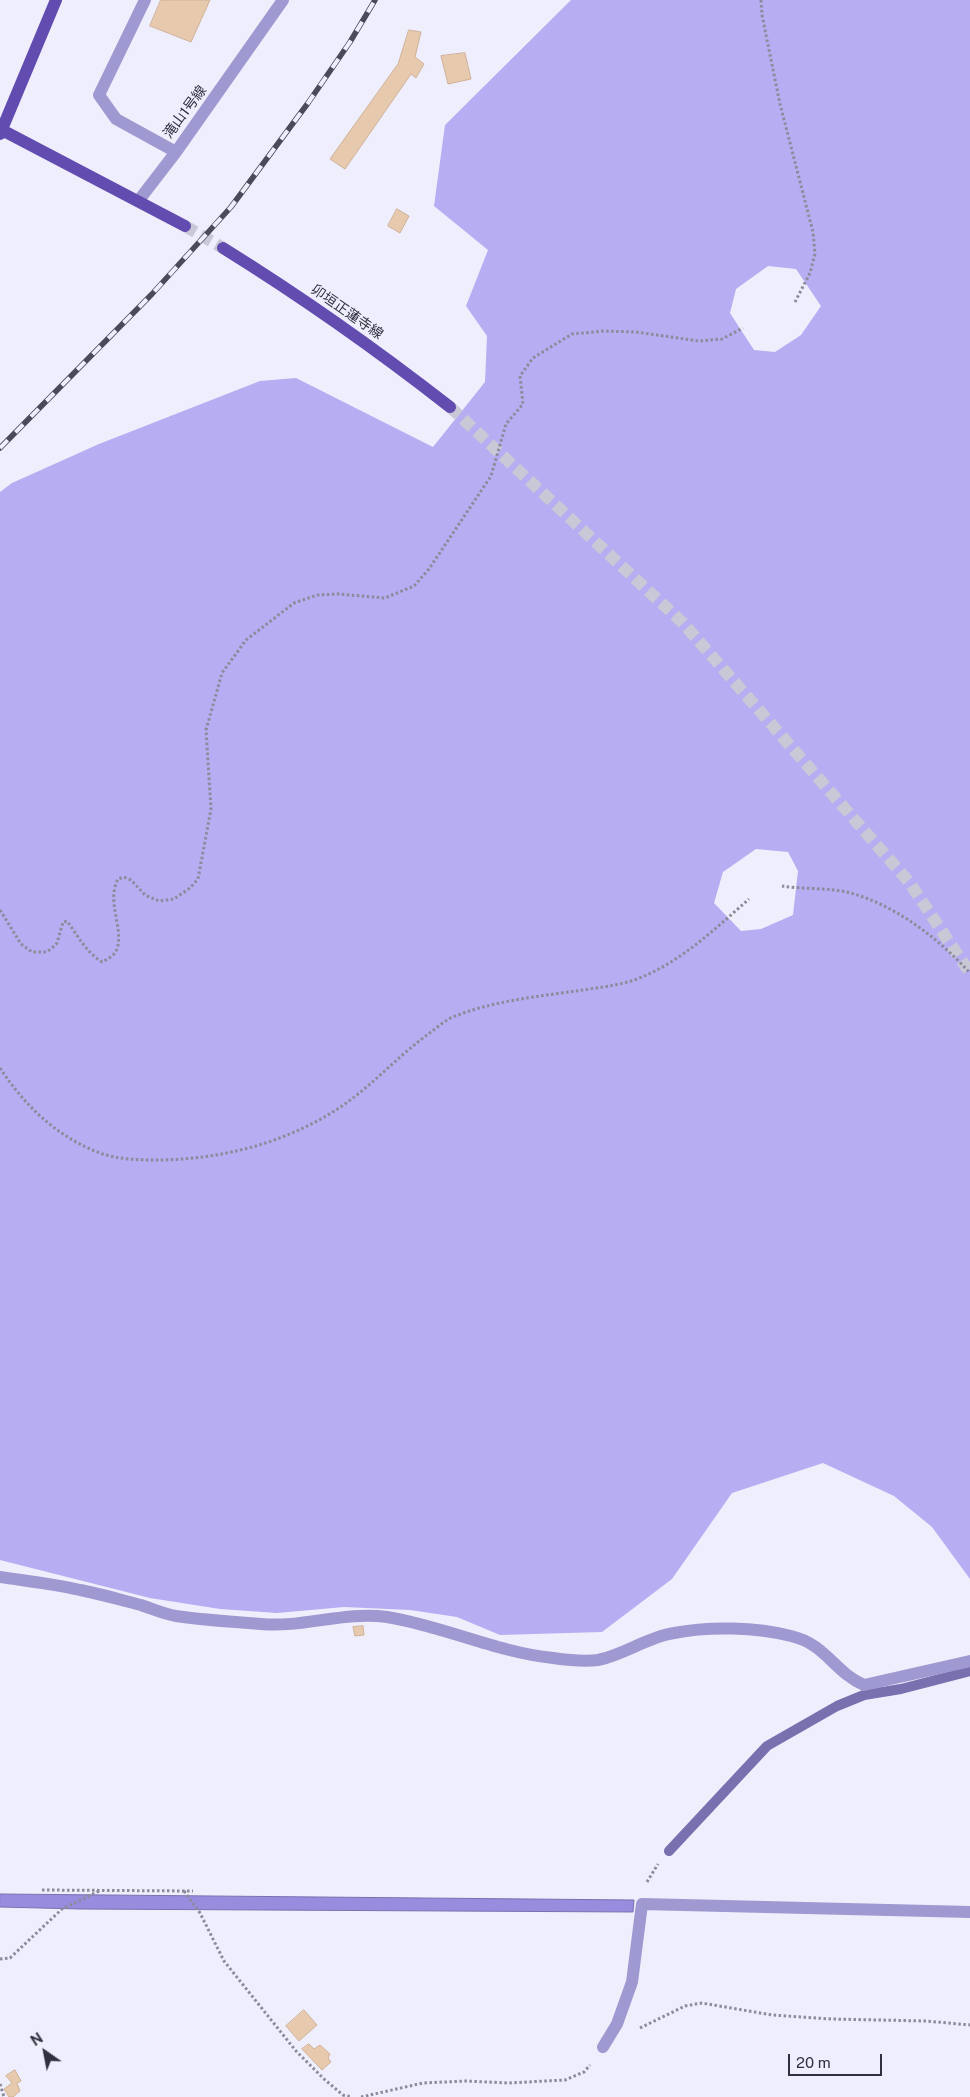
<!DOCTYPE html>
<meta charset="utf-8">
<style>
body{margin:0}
#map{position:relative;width:970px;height:2097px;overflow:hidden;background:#efeefc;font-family:"Public Sans",sans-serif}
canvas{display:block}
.north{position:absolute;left:20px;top:2027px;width:50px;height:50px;-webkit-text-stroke:4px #efeefc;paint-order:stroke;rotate:327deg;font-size:14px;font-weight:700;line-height:20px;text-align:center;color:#31303e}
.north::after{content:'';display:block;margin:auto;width:18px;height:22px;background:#31303e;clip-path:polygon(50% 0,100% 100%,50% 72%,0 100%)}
.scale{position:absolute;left:788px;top:2054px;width:94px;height:22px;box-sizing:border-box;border:2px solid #31303e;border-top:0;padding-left:6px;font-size:15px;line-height:18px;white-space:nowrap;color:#31303e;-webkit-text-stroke:4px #efeefc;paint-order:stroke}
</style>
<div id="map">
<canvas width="970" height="2097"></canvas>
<div class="north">N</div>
<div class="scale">20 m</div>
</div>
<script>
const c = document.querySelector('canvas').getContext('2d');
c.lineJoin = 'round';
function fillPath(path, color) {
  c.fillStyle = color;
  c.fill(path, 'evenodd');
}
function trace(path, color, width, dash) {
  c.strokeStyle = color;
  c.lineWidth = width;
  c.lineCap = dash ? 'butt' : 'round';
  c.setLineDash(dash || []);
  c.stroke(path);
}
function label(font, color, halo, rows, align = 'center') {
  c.font = font + ' "Public Sans","Noto Sans JP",sans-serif';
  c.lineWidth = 5;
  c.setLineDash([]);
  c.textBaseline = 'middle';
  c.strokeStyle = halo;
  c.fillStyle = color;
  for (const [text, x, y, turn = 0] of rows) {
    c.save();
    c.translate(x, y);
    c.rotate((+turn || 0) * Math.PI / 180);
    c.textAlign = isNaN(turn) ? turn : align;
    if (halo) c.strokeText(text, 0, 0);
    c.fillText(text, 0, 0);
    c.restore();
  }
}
fillPath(new Path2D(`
 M 571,0 L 970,0 L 970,1579 L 932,1527 L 894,1496 L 823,1463 L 732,1493 L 672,1579 L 602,1632 L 500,1635 L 457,1617 L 410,1610 L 344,1607 L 277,1613 L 220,1609 L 150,1598 L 0,1560 L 0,492 L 12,483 L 99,444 L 260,381 L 296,378 L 433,447 L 485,382 L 487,336 L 466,306 L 488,250 L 434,206 L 445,125 ZM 768,266 L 796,269 L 821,306 L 801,335 L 775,352 L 754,350 L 730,313 L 736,289 ZM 756,849 L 788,852 L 798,871 L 793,915 L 761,929 L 741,931 L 714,903 L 723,872 Z`), '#b6adf2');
const water = new Path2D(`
 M 0,1894 L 634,1900 L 633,1912 L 80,1909 L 0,1907 Z`);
fillPath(water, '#988cdf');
trace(water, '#7970af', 1);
trace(new Path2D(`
 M 669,1851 L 767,1746 L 837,1706 L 864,1695 L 901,1689 L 970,1671`), '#7970af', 10);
const building = new Path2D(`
 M 161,0 L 210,0 L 191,42 L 150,26 Z
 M 409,30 L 421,32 L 415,57 L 424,64 L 416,78 L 411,74 L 345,169 L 330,159 L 398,64 Z
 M 465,53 L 471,79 L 448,84 L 441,56 Z
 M 397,209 L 409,216 L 400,233 L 388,226 Z
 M 363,1626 L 364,1635 L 355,1636 L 353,1627 Z
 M 304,2010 L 317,2025 L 299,2041 L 286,2026 Z
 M 309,2044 L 314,2049 L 320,2045 L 330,2054 L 328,2058 L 331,2062 L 322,2070 L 302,2049 Z
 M 15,2070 L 21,2081 L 17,2083 L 20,2091 L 13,2097 L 9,2097 L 4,2089 L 12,2083 L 6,2076 Z`);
fillPath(building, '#e7c9ae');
trace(building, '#cfb197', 1);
trace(new Path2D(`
 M 185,226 L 223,248
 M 450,407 L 683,623 L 909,882 L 970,973`), '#c9c8d6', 12, [12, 6]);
trace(new Path2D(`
 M 761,0 L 762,15 L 780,104 L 813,232 L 815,254 L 810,273 L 795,302
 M 782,886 C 801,889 829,888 847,892 C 894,904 937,937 970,973
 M 0,910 L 21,944 L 32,952 L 46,952 L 51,949 L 57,943 L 63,922 L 67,921 C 78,936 86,952 102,962 C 108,959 114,956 117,949 C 124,928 106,902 118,879 L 124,877 L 131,880 L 145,895 L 159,901 L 174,899 L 190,888 L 198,879 L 211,809 L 206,730 L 222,673 L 246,640 L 294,603 L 317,595 L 338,594 L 385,598 L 414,586 L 429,569 L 491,476 L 506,424 L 523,404 L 520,376 L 533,358 L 572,334 L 604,331 L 636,332 L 699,341 L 722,339 L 743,328
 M 0,1068 C 25,1106 57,1137 100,1153 C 116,1159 137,1160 155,1160 C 221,1160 287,1143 342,1106 C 374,1084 400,1054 431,1032 C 438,1027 445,1020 453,1017 C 491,1001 541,996 583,990 C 603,987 623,985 642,977 C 683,960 716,928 749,899
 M 647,1882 L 658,1864
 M 42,1890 L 193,1891
 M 184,1891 L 200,1913 L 224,1961 L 296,2051 L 324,2079 L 343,2095 L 352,2097
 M 0,1959 L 10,1958 L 62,1909 L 99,1891
 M 640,2028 L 685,2006 L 702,2003 L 772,2015 L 831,2019 L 926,2021 L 970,2025
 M 0,2084 L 4,2097
 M 361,2097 L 423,2083 L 466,2081 L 508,2083 L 565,2080 L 584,2072 L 590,2065`), '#8c8b99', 3, [2.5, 2.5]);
trace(new Path2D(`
 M 145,0 L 99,95 L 116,119 L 176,152 L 283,0
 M 139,200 L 176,152
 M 0,1577 C 27,1581 54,1584 80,1590 C 101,1594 121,1600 141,1605 C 153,1609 164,1614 176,1616 C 204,1620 233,1622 261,1624 C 303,1628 345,1611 387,1617 C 443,1626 496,1652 553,1658 C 567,1660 583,1662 598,1660 C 624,1655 647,1637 674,1633 C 709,1626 756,1627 791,1636 C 826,1644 834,1672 864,1685 L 970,1661
 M 603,2047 L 617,2024 L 632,1982 L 642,1904 L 970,1912`), '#9f99d1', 12);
trace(new Path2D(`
 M 2,130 L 185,226
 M 0,134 L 56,0
 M 223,248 C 302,297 377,350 450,407`), '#624cb0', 12);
const rail = new Path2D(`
 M 0,448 L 152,294 L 231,207 L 308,103 L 350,42 L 375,0`);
trace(rail, '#4b4a58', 5.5);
trace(rail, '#efeefc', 4, [11]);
label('14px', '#31303e', '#efeefc', [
 ["滝山1号線",185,112,-53],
 ["卯垣正蓮寺線",347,312,35]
]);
</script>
